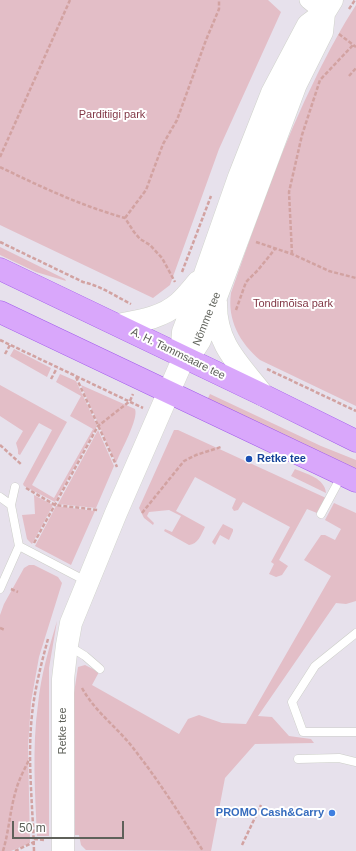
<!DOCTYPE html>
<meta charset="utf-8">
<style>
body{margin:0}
#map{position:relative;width:356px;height:851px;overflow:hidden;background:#e7e1ec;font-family:Arial,sans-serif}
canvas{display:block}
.scale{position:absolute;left:12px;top:821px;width:112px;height:18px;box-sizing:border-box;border:2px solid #5f615a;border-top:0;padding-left:5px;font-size:12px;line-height:14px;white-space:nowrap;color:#5f615a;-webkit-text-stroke:3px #fff;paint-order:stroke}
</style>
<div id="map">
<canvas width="356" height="851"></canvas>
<div class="scale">50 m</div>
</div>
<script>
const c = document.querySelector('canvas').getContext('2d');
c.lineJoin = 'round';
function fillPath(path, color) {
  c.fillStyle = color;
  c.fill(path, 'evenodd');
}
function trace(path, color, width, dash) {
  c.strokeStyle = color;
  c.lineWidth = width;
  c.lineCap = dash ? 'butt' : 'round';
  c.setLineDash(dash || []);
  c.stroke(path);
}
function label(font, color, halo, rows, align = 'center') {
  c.font = font + ' Arial,sans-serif';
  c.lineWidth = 4;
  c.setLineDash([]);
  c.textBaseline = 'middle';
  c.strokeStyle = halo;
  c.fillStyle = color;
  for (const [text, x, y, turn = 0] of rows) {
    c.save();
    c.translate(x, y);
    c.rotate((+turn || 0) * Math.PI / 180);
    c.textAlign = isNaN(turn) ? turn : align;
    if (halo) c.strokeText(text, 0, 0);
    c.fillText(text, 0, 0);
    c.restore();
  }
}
fillPath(new Path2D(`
 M 0,0 L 268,0 L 281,12 L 219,149 L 170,285 L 153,298 L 0,225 Z
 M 356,5 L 356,406 L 260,360 C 240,343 227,320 231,293 C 257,219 282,145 317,75 C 329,51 341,28 356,5 Z
 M 0,247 L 65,279 L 66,281 L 36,272 L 0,255 Z
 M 14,349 L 51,368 L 47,377 L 10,356 Z
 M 60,374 L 76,381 L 97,426 L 55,502 L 24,486 L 23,484 L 52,430 L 39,423 L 20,455 L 18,454 L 18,450 L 16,443 L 23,431 L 0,416 L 0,385 L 67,422 L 32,485 L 54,498 L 93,429 L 70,416 L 81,396 L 56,382 Z
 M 81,385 L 135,409 C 139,419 120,452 116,463 Z
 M 210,394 L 321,446 L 356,460 L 356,469 L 207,400 Z
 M 98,430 L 114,466 L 96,508 L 58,504 Z
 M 174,430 L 178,430 L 326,498 L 317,513 L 307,509 L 279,560 L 288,566 L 282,575 L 276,577 L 269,574 L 274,564 L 271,562 L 290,527 L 243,502 L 238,510 L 234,511 L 232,508 L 236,499 L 195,477 L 176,511 L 205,527 C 201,535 198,544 189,545 L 164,531 L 165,529 L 172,532 L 181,516 L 169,510 L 149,512 L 147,516 L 154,523 L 153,525 L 144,518 L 139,508 Z
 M 295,469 C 306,474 325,478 326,493 L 291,476 Z
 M 34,495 L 53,505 L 32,544 L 27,539 L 22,515 L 35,514 Z
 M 334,503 L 356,513 L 356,601 L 346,604 L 336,603 L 258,716 L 272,717 L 289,736 L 311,739 L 314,743 L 255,744 L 225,778 L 211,851 L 86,850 L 81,845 L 79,835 L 75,835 L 74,693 L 78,667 L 85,665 L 99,672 L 92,685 L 179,734 L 188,719 L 199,715 L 222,723 L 246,724 L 331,576 L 304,560 L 321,535 L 325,535 L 335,540 L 341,529 L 325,520 Z
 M 56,506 L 95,511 L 71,565 L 35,546 Z
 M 223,524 L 233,529 L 233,531 L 229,540 L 220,535 L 215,545 L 212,542 Z
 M 29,565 L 34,565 L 58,577 L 62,583 L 39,657 L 31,702 L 28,747 L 30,843 L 11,851 L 0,851 L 0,615 L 4,604 L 24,568 Z
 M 57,621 L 49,668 L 49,836 L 37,836 C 35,792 32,748 38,704 C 41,675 49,648 57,621 Z`), '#e3bec7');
const lane = new Path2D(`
 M 15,487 L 11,505 L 19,546 L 86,581
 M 0,497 L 11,505
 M 321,514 L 342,475
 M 0,589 L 19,546
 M 356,633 L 315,666 L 292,702 L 303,732 L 356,732
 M 69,646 L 85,656 L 100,669
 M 298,759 L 339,758 L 356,762`);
const street = new Path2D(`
 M 308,0 L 324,13`);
const secondary = new Path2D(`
 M 216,302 C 215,344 239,364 263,395
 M 118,325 C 139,321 162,318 179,303 C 186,297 192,289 198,282
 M 184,357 L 193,351 L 200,340 L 296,84 L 322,32 L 324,13 L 332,0
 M 184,357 L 182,345 L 183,332 L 205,274 L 239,177 L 272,93 L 308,25 L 324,13
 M 63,851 L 63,679 L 67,645 L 71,623 L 116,513 L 184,357`);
const primary = new Path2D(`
 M 0,269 L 263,395 L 356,441
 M 0,312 C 118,369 238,424 356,481`);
trace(lane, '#cccec8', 9);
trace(street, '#cccec8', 18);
trace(secondary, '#cfd2ca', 23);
trace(primary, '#a05beb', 23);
trace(new Path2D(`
 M 349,9 L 355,0
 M 339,34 L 356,47
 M 349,76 L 356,68
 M 0,157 L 70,0
 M 0,167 C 41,187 82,206 125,218 L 134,232 L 140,239 L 150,245 L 162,258 L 175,282
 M 125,218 L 146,190 L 163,144 L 177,120 L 206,40 L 219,9 L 219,0
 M 0,242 L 83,282 C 101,286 115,296 131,304
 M 256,242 L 292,254 L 329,271 L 356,278
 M 292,254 L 289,192 L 302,135 L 320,80 L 353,45
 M 182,272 L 211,196
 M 236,310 L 246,282 L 258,270 L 275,249
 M 0,340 L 143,408
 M 5,354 L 10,345
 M 267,369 L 356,411
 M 76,377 L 117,467
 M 51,379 L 57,368
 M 0,445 L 22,465
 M 26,488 L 55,505 L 98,510
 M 142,513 L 184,461 L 196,455 L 221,447
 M 34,543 L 98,426 L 130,401 L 133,394
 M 11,589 L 18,592
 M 0,628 L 5,630
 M 82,688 C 94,710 114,725 130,744 C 157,778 180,814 203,851
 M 34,839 L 45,840
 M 242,845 L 261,805
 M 3,851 C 9,831 10,810 16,790 C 19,779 25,768 30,758
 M 15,851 L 34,842
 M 34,851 C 33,810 28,767 31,726 C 33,696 40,668 48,639`), '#d2a2a1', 2.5, [4, 2]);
trace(lane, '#fff', 8);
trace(street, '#fff', 17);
trace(secondary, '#fff', 22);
trace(primary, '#d9a7fb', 22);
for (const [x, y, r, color] of [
 [249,459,4,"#1a4fb4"],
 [332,813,4,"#3f7fe0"]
]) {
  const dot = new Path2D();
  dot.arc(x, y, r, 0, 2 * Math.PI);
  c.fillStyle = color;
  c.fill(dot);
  trace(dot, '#fff', 1.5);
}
label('11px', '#823846', '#fff', [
 ["Parditiigi park",112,115],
 ["Tondimõisa park",293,304]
]);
label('11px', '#5f615a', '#fff', [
 ["Nõmme tee",207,319,-68],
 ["A. H. Tammsaare tee",178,354,26],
 ["Retke tee",63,731,-90]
]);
label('bold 11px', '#164399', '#fff', [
 ["Retke tee",257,459]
], 'left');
label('bold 11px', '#366cbe', '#fff', [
 ["PROMO Cash&Carry",324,813]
], 'right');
</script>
